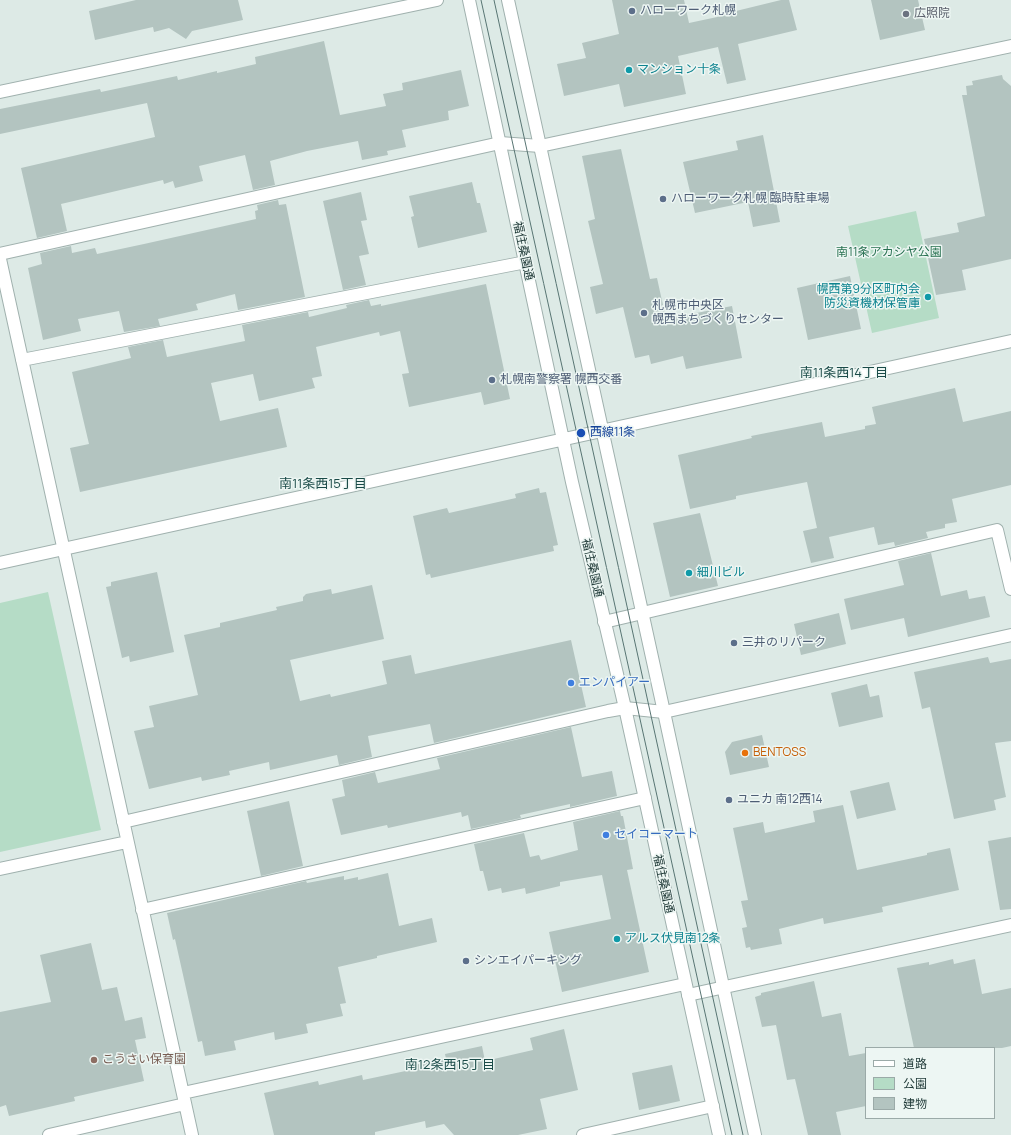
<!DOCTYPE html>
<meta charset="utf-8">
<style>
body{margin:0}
#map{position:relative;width:1011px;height:1135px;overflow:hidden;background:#ddeae6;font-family:Manrope,"Noto Sans JP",sans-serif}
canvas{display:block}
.legend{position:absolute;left:865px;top:1047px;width:130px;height:72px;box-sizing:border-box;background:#edf6f3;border:1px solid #9baaa8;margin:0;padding:5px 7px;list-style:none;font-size:12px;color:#1f3937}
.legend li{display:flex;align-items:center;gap:8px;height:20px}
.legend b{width:20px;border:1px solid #9baaa8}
</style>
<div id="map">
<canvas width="1011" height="1135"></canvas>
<ul class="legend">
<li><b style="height:5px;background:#fff"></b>道路</li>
<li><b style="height:11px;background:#b5dcc6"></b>公園</li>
<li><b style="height:11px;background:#b3c4c0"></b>建物</li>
</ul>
</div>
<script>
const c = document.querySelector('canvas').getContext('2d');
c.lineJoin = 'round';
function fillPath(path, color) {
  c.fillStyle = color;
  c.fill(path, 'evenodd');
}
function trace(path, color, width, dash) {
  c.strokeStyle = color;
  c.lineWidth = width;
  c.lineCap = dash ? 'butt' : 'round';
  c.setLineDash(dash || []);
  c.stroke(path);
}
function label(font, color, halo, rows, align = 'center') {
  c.font = font + ' Manrope,"Noto Sans JP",sans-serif';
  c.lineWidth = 3;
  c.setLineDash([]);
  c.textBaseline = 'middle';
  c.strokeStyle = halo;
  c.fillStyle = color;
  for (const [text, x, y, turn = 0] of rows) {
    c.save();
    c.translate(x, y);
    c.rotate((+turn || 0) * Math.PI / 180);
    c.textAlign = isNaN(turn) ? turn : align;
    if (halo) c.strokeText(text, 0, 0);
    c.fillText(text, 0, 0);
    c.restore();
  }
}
fillPath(new Path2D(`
 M 916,211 L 939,318 L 872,333 L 848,226 Z
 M 48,592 L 101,830 L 0,852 L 0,603 Z`), '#b5dcc6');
fillPath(new Path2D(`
 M 136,0 L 238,0 L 243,20 L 192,31 L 186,39 L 169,28 L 154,32 L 153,27 L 95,40 L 89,11 Z
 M 612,0 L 684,0 L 689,23 L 736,13 L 736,11 L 781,0 L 789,0 L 797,30 L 738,44 L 746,80 L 727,84 L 718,47 L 678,56 L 686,94 L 624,107 L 619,84 L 564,96 L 557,64 L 586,58 L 582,43 L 619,34 Z
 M 871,0 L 918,0 L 925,30 L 880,40 Z
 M 324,41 L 340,115 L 386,106 L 383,94 L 403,90 L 402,83 L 461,70 L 469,106 L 448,111 L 449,120 L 402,130 L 406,147 L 387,151 L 388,155 L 362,160 L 358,141 L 307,151 L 270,161 L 275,185 L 253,190 L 245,155 L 199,166 L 203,181 L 175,188 L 173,181 L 164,184 L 163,180 L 61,204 L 67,231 L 37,238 L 21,168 L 155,137 L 147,103 L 0,134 L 0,109 L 100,89 L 101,92 L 177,76 L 178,80 L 217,71 L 217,73 L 256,64 L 255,57 Z
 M 1002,75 L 1003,79 L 1011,86 L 1011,259 L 962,270 L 966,290 L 936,295 L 924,239 L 959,232 L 957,223 L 985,216 L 962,95 L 967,95 L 966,86 L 973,85 L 972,81 Z
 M 763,135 L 780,222 L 753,227 L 748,202 L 695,213 L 683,162 L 738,150 L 736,141 Z
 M 621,149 L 650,279 L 657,278 L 666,319 L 732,306 L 742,358 L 686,369 L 683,356 L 651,364 L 649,355 L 635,358 L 623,307 L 596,314 L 590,287 L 603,284 L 588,221 L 595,219 L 582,156 Z
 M 472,182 L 477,203 L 480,203 L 487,232 L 418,248 L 411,217 L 414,216 L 409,196 Z
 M 361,192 L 367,220 L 361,221 L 369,254 L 359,256 L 366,285 L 343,290 L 323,201 Z
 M 278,200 L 279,205 L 286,204 L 305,297 L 238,310 L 235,294 L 196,304 L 198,310 L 158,319 L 160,326 L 124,332 L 119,311 L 78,319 L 81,331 L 43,340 L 28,268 L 42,264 L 40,253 L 71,246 L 72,253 L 95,248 L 97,254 L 144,244 L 256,219 L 255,211 L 258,210 L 257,205 Z
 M 850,276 L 861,329 L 808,340 L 797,288 Z
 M 486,284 L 510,399 L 484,405 L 481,392 L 409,407 L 402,374 L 409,373 L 400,331 L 380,336 L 379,332 L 316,347 L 322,376 L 312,378 L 315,388 L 259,401 L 253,374 L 211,383 L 220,421 L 278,408 L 287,447 L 80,492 L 70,448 L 89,444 L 72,372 L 131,358 L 128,347 L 163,340 L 167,357 L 245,341 L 242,325 L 308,312 L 309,317 L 347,308 L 346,305 L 369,300 L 371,306 L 381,304 L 381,306 Z
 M 955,388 L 963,422 L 1011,411 L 1011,485 L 952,499 L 957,522 L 945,524 L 945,528 L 926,532 L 928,538 L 895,546 L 894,542 L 878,545 L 874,527 L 829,537 L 834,558 L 811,563 L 803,531 L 817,528 L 807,482 L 736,496 L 736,499 L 690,509 L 678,455 L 752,438 L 751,436 L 822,422 L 825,437 L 865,429 L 865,426 L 876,424 L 872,407 Z
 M 539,488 L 540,493 L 546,492 L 558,545 L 553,546 L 554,551 L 431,578 L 430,574 L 426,575 L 413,516 L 447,508 L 449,513 L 516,498 L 515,494 Z
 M 700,513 L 718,586 L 670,597 L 653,523 Z
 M 931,553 L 941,596 L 967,590 L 969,599 L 985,596 L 990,617 L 908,637 L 904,618 L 851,630 L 844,599 L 904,585 L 898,561 Z
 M 157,572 L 174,652 L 130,662 L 129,656 L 122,658 L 106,587 L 111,586 L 111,582 Z
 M 372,585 L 384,639 L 290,660 L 300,701 L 330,694 L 331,697 L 387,684 L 382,661 L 411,655 L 415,674 L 571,640 L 586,707 L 434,743 L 430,724 L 368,736 L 372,757 L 339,765 L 337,755 L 270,770 L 269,762 L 229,771 L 230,775 L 202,781 L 201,777 L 149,789 L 134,731 L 154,727 L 149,706 L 198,695 L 184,635 L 220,627 L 220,623 L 277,610 L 276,607 L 303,601 L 303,597 L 306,594 L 331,589 L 332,594 Z
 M 839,613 L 846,644 L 801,655 L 794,624 Z
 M 988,657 L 990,663 L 1011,659 L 1011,741 L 995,743 L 1006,797 L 994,800 L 996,810 L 954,819 L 930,707 L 922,709 L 914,672 Z
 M 867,684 L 870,697 L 879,695 L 883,717 L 839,727 L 831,693 Z
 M 571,727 L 582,777 L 612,771 L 617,796 L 570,807 L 570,804 L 520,815 L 521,818 L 471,829 L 468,815 L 462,817 L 461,812 L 388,828 L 387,825 L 341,835 L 332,799 L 345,796 L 342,780 L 375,772 L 378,783 L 440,769 L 437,758 Z
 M 762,735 L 769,767 L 730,775 L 725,752 L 732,742 Z
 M 889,782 L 896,810 L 857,819 L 850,791 Z
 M 289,801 L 303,866 L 261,876 L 247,811 Z
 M 843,805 L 857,870 L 927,855 L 927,853 L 950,848 L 959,890 L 882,907 L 883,912 L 824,924 L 823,918 L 779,929 L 782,944 L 751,950 L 750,947 L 746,948 L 742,928 L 747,927 L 741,901 L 748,900 L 733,828 L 763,822 L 765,833 L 815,822 L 813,811 Z
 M 620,811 L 621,816 L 623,816 L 633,869 L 627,870 L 649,972 L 562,992 L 549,932 L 611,919 L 602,875 L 560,882 L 560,886 L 526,894 L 525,888 L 502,893 L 501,888 L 488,891 L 483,871 L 480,871 L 474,844 L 524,833 L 530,857 L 539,855 L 541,860 L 578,850 L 573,822 Z
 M 1011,837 L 1011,909 L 1000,910 L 988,841 Z
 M 388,873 L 399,926 L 432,918 L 437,942 L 377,956 L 377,958 L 338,967 L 346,1003 L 340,1004 L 343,1016 L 306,1024 L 308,1033 L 275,1040 L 274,1032 L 234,1041 L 236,1050 L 205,1056 L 202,1041 L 198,1042 L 175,939 L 173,940 L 167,913 L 306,881 L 307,883 L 344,876 L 344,880 L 358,877 L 358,880 Z
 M 91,943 L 102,990 L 117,987 L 125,1021 L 142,1017 L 146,1038 L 135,1040 L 144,1081 L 74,1097 L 75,1101 L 9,1116 L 6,1105 L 0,1107 L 0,1012 L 51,1002 L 40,955 Z
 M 953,959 L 954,964 L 975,959 L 982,994 L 1011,988 L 1011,1046 L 1002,1048 L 914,1048 L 897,968 L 929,962 L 929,965 Z
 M 814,981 L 822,1017 L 841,1013 L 849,1056 L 866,1053 L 866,1106 L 836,1112 L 841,1135 L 808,1135 L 795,1079 L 787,1080 L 776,1025 L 762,1027 L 755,997 L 761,995 L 761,993 Z
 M 564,1029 L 578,1090 L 540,1099 L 547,1129 L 518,1135 L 454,1135 L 444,1124 L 426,1128 L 425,1121 L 375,1132 L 375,1135 L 274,1135 L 264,1093 L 318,1081 L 319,1085 L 362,1075 L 363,1080 L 415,1069 L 414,1065 L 446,1059 L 445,1054 L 482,1046 L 485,1061 L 533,1050 L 530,1038 Z
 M 672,1065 L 680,1101 L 639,1110 L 632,1073 Z`), '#b3c4c0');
const minor = new Path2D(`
 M 0,92 L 437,0
 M 0,254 L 500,143 L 540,146 L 1011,46
 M 0,259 L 192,1135
 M 22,360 L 526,262
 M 604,622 L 997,530 L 1011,589
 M 123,822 L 608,711 L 625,708 L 664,712 L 1011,635
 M 0,869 L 127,842
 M 142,910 L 645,798
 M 688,995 L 1011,925
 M 183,1093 L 685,984
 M 49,1135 L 185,1104
 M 583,1135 L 713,1106`);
const tertiary = new Path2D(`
 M 469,0 L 572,482 L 625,708 L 719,1135
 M 508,0 L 664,712 L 755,1135
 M 0,563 L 1011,341`);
trace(minor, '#a0b1ae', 14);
trace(tertiary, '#a0b1ae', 14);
trace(minor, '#fff', 12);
trace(tertiary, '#fff', 12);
trace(new Path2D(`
 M 481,0 L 732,1135
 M 494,0 L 743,1135`), '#587573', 1);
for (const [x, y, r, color] of [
 [632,11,4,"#5c6f8a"],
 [906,14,4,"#6b7280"],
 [629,70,4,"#0f9aa8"],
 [663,199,4,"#5c6f8a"],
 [928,297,4,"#0f9aa8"],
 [644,313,4,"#5c6f8a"],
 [492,380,4,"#5c6f8a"],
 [581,433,5,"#1a4fb4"],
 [689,573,4,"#0f9aa8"],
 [734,643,4,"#5c6f8a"],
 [571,683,4,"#3f7fe0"],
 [745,753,4,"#e8710a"],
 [729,800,4,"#5c6f8a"],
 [606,835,4,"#3f7fe0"],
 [617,939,4,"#0f9aa8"],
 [466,961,4,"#5c6f8a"],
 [94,1060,4,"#8d6e63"]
]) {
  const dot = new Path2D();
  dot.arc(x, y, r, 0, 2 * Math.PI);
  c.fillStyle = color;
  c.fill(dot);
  trace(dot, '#edf6f3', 1.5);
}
label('12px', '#4e5e75', '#edf6f3', [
 ["ハローワーク札幌",640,11],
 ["ハローワーク札幌 臨時駐車場",671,199],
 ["札幌市中央区",652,306],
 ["幌西まちづくりセンター",652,320],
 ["札幌南警察署 幌西交番",500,380],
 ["三井のリパーク",742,643],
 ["ユニカ 南12西14",737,800],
 ["シンエイパーキング",474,961]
], 'left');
label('12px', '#5b616d', '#edf6f3', [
 ["広照院",914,14]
], 'left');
label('12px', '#0d838f', '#edf6f3', [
 ["マンション十条",637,70],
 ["幌西第9分区町内会",920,290,"right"],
 ["防災資機材保管庫",920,304,"right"],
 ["細川ビル",697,573],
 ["アルス伏見南12条",625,939]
], 'left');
label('12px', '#1f3937', '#edf6f3', [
 ["福住桑園通",523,251,78],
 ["福住桑園通",592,568,77],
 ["福住桑園通",663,884,78]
]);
label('12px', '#287151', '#edf6f3', [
 ["南11条アカシヤ公園",889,253]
]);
label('12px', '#164399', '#edf6f3', [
 ["西線11条",590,433]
], 'left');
label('12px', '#366cbe', '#edf6f3', [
 ["エンパイアー",579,683],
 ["セイコーマート",614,835]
], 'left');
label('12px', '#c56008', '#edf6f3', [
 ["BENTOSS",753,753]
], 'left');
label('12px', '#785e54', '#edf6f3', [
 ["こうさい保育園",102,1060]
], 'left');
label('13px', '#1a4b48', '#edf6f3', [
 ["南11条西14丁目",844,373],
 ["南11条西15丁目",323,484],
 ["南12条西15丁目",450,1065]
]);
</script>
